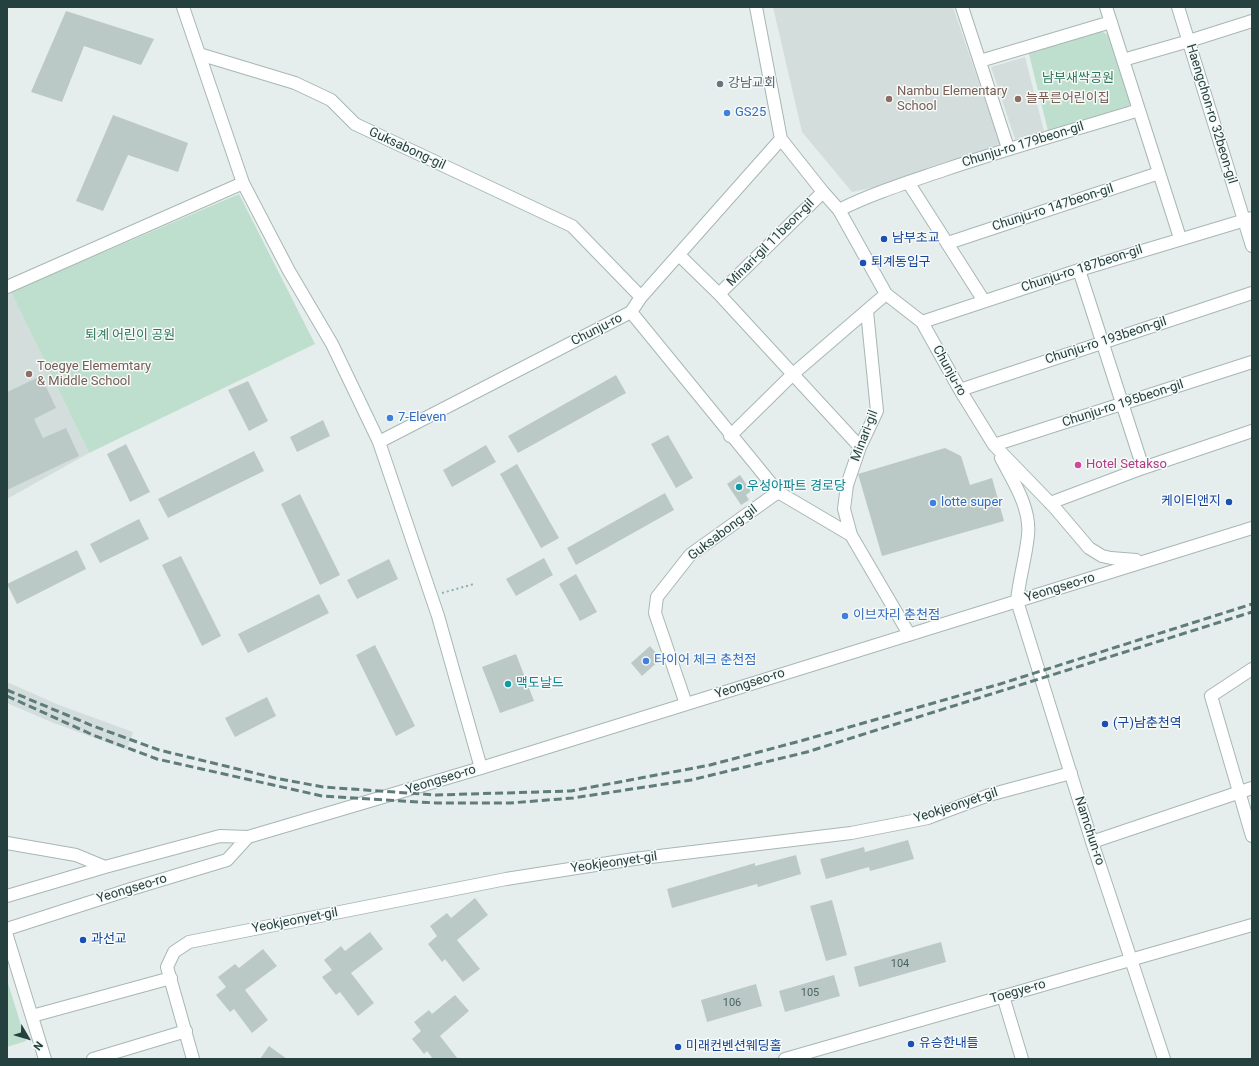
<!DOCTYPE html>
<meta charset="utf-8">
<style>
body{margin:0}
#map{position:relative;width:1259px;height:1066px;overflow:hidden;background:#e5eeec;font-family:Roboto,sans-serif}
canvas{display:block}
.frame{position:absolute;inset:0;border:8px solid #24413f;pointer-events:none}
.north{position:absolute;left:8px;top:1018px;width:40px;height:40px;-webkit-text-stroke:3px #f6faf9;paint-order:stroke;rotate:128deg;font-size:11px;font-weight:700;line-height:16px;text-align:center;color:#24413f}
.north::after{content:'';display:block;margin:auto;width:14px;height:18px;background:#24413f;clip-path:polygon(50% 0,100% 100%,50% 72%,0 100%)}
</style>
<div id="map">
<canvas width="1259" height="1066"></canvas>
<div class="frame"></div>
<div class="north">N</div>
</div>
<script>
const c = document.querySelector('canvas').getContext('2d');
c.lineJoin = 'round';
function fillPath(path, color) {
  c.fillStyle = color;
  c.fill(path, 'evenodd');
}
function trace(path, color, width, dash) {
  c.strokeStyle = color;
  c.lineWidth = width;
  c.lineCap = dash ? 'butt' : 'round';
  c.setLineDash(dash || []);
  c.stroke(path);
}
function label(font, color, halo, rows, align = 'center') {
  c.font = font + ' Roboto,"Noto Sans KR",sans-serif';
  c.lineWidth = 3;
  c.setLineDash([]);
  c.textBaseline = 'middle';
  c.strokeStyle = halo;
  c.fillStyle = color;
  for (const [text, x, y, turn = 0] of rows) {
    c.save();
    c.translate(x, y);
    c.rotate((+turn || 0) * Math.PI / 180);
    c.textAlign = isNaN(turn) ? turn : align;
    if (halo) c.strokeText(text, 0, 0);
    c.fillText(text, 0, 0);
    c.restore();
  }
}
fillPath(new Path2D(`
 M 773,7 L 953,7 L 1000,144 L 894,183 L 852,192 L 802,132 Z
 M 1025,57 L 1044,131 L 1015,139 L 991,67 Z
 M 11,292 L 89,453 L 7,499 L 7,294 Z
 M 7,682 L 59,705 L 133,732 L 127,750 L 51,722 L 7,703 Z`), '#d3dedc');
fillPath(new Path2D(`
 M 1101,31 L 1110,36 L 1131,104 L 1124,109 L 1048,131 L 1028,50 Z
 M 239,194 L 315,344 L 89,453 L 11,292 Z
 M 7,980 L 26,1041 L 7,1047 Z`), '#bfdfce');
fillPath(new Path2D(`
 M 66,11 L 154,39 L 141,65 L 84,46 L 62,102 L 31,92 Z
 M 113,115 L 188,143 L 178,172 L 128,155 L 103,211 L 76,201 Z
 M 616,375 L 626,393 L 518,453 L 508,436 Z
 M 41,376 L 56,408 L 34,419 L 43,438 L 66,428 L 79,456 L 7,490 L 7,392 Z
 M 248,381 L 268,421 L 249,431 L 228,390 Z
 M 323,420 L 330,436 L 297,452 L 290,437 Z
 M 668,435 L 693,478 L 676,488 L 651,444 Z
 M 126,444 L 150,492 L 130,502 L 107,454 Z
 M 486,445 L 496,462 L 452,487 L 443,470 Z
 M 945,448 L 961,456 L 970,485 L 992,478 L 1004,521 L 882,556 L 858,474 Z
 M 254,451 L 264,471 L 168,518 L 158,499 Z
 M 517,464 L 559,538 L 541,548 L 500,474 Z
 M 740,475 L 751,491 L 746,495 L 749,500 L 741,505 L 727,484 Z
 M 665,493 L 674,510 L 576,565 L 567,548 Z
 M 300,494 L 340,575 L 320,585 L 281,504 Z
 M 139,519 L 149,539 L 100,563 L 90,544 Z
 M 77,550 L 86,569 L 17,604 L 7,584 Z
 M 181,556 L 221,636 L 202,646 L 162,565 Z
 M 544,558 L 553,575 L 516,596 L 506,579 Z
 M 389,559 L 398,579 L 357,599 L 347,580 Z
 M 576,574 L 597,612 L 580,621 L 559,584 Z
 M 319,594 L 329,613 L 248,653 L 238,634 Z
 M 375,645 L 415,726 L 396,736 L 356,655 Z
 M 650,646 L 661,659 L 642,676 L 631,663 Z
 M 516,654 L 534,701 L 500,713 L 482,667 Z
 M 267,697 L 276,716 L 235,737 L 225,718 Z
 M 908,840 L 914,859 L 870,871 L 869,867 L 826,879 L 820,859 L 864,847 L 865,852 Z
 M 796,855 L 801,874 L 758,887 L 757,884 L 672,908 L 667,889 L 755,863 L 755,866 Z
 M 475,898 L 488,915 L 457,940 L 480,969 L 463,982 L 445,959 L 442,962 L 428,944 L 437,936 L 430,926 L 447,913 L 451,918 Z
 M 832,900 L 847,955 L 826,961 L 810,906 Z
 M 370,932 L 383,949 L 351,973 L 374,1003 L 358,1016 L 340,992 L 336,995 L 322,977 L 332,970 L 324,960 L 341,946 L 345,951 Z
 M 941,942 L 946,962 L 859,987 L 854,967 Z
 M 263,949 L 277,966 L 245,990 L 268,1020 L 252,1033 L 234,1009 L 230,1012 L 216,995 L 226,987 L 218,977 L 235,964 L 239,968 Z
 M 834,975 L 840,996 L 785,1012 L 779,991 Z
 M 756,984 L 762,1006 L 707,1022 L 701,1000 Z
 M 455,995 L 469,1011 L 440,1036 L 458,1059 L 433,1059 L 427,1051 L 424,1054 L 412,1039 L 421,1031 L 414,1022 L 429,1010 L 432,1014 Z
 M 269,1046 L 287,1059 L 260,1059 Z`), '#bbc9c6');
const minor = new Path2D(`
 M 183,7 L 243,183 L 289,271 L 332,344 L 379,442 L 438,616 L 481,768
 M 756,7 L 781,139 L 823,192 L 839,210 L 886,294 L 922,322 L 960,390 L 994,445 L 1055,508 L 1089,548 L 1102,556 L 1111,558 L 1136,560
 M 962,7 L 1008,148
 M 1106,7 L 1180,238
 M 1178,7 L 1252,246
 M 199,54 L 295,83 L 331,100 L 355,124 L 572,226 L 641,297
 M 1123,60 L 1189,41 L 1252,21
 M 980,61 L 1111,22
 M 908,182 L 984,301
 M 839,210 C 873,193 909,182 944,170 C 1009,148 1074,130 1139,110
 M 948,243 L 1159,173
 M 679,255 L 719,294 L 860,447
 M 1079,270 L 1143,468
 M 7,287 L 243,183
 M 719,294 L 823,192
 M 631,312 L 778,492 L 851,535 L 909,634
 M 922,322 L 1079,270 L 1252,218
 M 960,390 L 1252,293
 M 730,436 L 793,374 L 886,294
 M 379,442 L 631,312 L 641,297 L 781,139
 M 994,445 L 1252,362
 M 1001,458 C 1013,481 1031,508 1028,535 C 1026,557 1019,579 1017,601 L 1092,842 L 1164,1059
 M 1050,503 L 1143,468 L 1252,431
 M 851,535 L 844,509 L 847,485 L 860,447 L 877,411 L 867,311
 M 1252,669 L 1211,696 L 1252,836
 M 686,704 L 655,613 L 657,597 L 690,555 L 778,492
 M 1092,842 L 1252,788
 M 7,843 L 76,855 L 105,867
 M 7,896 L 105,867 L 220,836 L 248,837 L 481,768 L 1252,528
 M 7,929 L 131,889 L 227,860 L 248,837
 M 7,936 L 45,1059
 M 1003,996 L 1022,1059
 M 32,1016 L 171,978
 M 93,1059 L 186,1031
 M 193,1059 L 167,967 L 174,952 L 189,942 L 506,879 L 634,859 L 851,833 L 928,818 L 989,795 L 1071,773
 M 785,1059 L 1252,925`);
trace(minor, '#a7b7b5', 14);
trace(new Path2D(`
 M 442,593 L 474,584`), '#86b2ad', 2, [2, 3]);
trace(minor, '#fff', 12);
trace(new Path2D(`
 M 7,690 L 93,726 L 159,750 L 275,778 L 323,787 L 436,795 L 571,791 L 710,765 L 804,740 L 1000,684 L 1252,604
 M 7,696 L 93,735 L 157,759 L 322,796 L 436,803 L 510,803 L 573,798 L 691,780 L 807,752 L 1252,612`), '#5f7c7a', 3, [8, 4]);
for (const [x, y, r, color] of [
 [720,84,4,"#6b7280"],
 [889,99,4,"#8d6e63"],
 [1018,99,4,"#8d6e63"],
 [727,113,4,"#3f7fe0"],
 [884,239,4,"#1a4fb4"],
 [863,263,4,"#1a4fb4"],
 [29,374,4,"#8d6e63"],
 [390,418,4,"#3f7fe0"],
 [1078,465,4,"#d1479c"],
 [739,487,4,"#0f9aa8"],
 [1229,502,4,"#1a4fb4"],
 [933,503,4,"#3f7fe0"],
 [845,616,4,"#3f7fe0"],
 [646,661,4,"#3f7fe0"],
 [508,684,4,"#0f9aa8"],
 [1105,724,4,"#1a4fb4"],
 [83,940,4,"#1a4fb4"],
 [911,1044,4,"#1a4fb4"],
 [678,1047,4,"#1a4fb4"]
]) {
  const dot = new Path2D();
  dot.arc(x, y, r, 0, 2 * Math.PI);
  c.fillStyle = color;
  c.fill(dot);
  trace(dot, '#f6faf9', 1.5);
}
label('11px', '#4a6361', null, [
 ["104",900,964],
 ["105",810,993],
 ["106",732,1003]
]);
label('13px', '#2e775a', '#f6faf9', [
 ["남부새싹공원",1078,79],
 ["퇴계 어린이 공원",130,336]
]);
label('13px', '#5b616d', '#f6faf9', [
 ["강남교회",728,84]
], 'left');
label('13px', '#785e54', '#f6faf9', [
 ["Nambu Elementary",897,92],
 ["School",897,107],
 ["늘푸른어린이집",1026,99],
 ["Toegye Elememtary",37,367],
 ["& Middle School",37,382]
], 'left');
label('13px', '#366cbe', '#f6faf9', [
 ["GS25",735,113],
 ["7-Eleven",398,418],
 ["lotte super",941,503],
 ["이브자리 춘천점",853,616],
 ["타이어 체크 춘천점",654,661]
], 'left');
label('13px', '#24413f', '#f6faf9', [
 ["Haengchon-ro 32beon-gil",1211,114,73],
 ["Chunju-ro 179beon-gil",1023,145,-17],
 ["Guksabong-gil",407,149,25],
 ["Chunju-ro 147beon-gil",1053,208,-18],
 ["Minari-gil 11beon-gil",771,243,-45],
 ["Chunju-ro 187beon-gil",1082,269,-18],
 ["Chunju-ro",597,330,-27],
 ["Chunju-ro 193beon-gil",1106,341,-18],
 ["Chunju-ro",949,371,61],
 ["Chunju-ro 195beon-gil",1123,404,-18],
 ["Minari-gil",865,436,-69],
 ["Guksabong-gil",723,533,-37],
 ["Yeongseo-ro",1060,588,-17],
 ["Yeongseo-ro",750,684,-18],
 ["Yeongseo-ro",441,780,-17],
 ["Yeokjeonyet-gil",956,806,-18],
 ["Namchun-ro",1089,831,72],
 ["Yeokjeonyet-gil",614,863,-8],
 ["Yeongseo-ro",132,889,-17],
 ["Yeokjeonyet-gil",295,921,-11],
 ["Toegye-ro",1018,992,-16]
]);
label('13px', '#164399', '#f6faf9', [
 ["남부초교",892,239],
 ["퇴계동입구",871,263],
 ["케이티앤지",1221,502,"right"],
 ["(구)남춘천역",1113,724],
 ["과선교",91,940],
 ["유승한내들",919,1044],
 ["미래컨벤션웨딩홀",686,1047]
], 'left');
label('13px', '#b23c85', '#f6faf9', [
 ["Hotel Setakso",1086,465]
], 'left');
label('13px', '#0d838f', '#f6faf9', [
 ["우성아파트 경로당",747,487],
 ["맥도날드",516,684]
], 'left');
</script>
